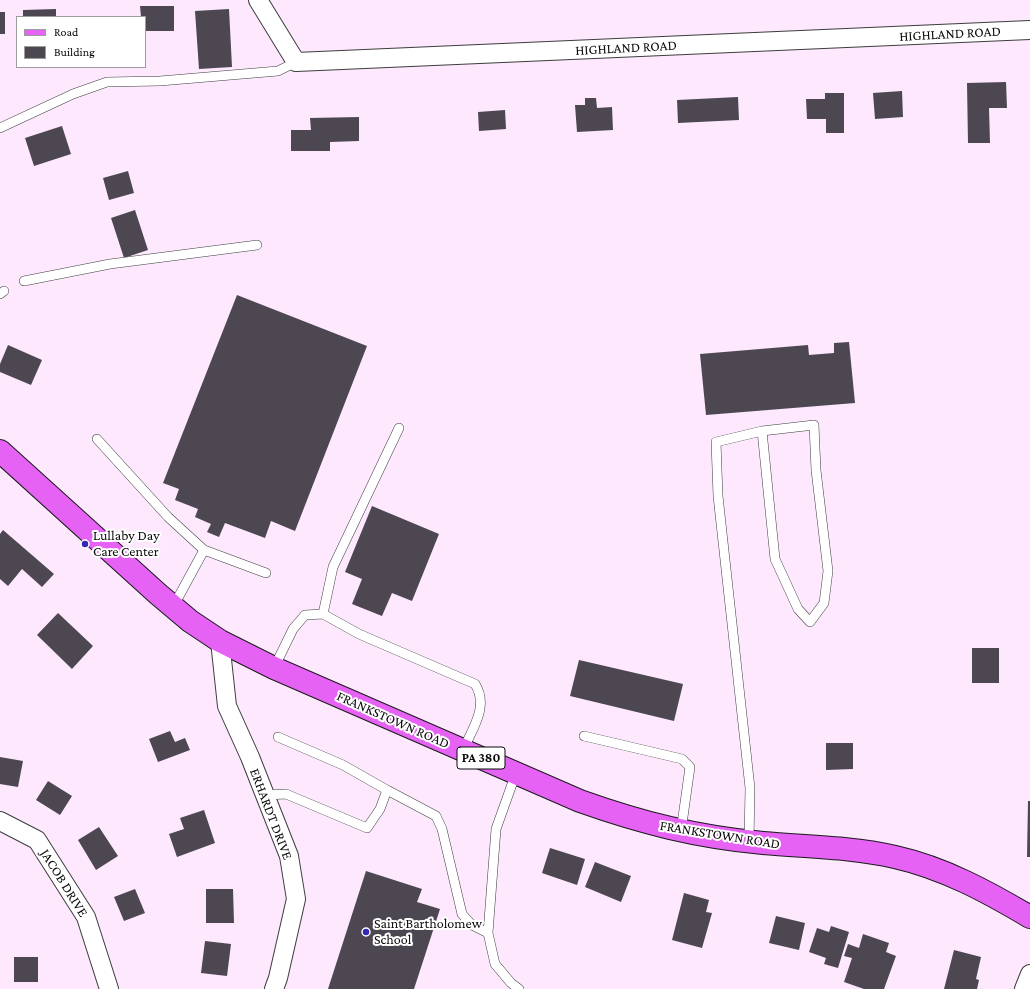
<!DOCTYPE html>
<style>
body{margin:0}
#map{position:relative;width:1030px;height:989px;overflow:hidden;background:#fde8fe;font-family:"Crimson Pro",serif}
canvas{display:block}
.legend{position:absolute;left:16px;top:16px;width:130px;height:52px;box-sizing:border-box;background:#fff;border:1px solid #9d9d9d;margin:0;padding:5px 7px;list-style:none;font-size:12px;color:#0a0a0a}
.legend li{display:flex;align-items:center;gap:8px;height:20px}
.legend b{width:20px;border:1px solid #9d9d9d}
</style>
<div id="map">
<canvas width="1030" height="989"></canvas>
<ul class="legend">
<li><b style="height:5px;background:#e562f4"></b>Road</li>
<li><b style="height:11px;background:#4d4752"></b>Building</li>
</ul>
</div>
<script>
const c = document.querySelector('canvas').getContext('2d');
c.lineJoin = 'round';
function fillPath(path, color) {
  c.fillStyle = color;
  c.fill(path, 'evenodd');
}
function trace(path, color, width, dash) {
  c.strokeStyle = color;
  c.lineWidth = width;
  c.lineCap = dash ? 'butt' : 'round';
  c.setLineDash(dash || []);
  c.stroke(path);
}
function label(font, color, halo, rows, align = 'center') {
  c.font = font + ' "Crimson Pro",serif';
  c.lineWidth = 4;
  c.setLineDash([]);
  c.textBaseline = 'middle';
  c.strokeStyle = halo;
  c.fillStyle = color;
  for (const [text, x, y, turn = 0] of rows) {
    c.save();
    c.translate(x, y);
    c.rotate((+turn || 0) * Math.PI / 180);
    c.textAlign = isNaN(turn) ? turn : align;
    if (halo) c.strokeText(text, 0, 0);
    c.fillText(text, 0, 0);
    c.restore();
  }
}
fillPath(new Path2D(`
 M 140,6 L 174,6 L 174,31 L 145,31 L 145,17 L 141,17 Z
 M 56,9 L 56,17 L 23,17 L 23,10 Z
 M 229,9 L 232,67 L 199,69 L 195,11 Z
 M 0,12 L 5,12 L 5,34 L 0,34 Z
 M 1006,82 L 1007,108 L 989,108 L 990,143 L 968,143 L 967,83 Z
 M 902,91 L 903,117 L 875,119 L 873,93 Z
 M 825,93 L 844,93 L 844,133 L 826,133 L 826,119 L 807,119 L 806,99 L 825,99 Z
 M 738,97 L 739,120 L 678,123 L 677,100 Z
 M 585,98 L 596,98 L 597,108 L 612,107 L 613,130 L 577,132 L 575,105 L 585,105 Z
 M 505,110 L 506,129 L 479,131 L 478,112 Z
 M 359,117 L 359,141 L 330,142 L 330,151 L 291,151 L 291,130 L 311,130 L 310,118 Z
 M 62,126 L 71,154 L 34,166 L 25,138 Z
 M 128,171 L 134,193 L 109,200 L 103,178 Z
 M 135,210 L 148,250 L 124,258 L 111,218 Z
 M 237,295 L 367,346 L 295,531 L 271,521 L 265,538 L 225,523 L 219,537 L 207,532 L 211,524 L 195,517 L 198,509 L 175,500 L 179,489 L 163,483 Z
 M 849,342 L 855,403 L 706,415 L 700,354 L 808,345 L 809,355 L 834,353 L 834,343 Z
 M 8,345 L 42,360 L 31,385 L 0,372 L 0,364 Z
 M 372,506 L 439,534 L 412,601 L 392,593 L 382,616 L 352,604 L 362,579 L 345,572 Z
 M 3,530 L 54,574 L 42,587 L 22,569 L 8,586 L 0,579 L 0,534 Z
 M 58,613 L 93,646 L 72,669 L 37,635 Z
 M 972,648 L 999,648 L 999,683 L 972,683 Z
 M 579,660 L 683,684 L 674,721 L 570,696 Z
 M 170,731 L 175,742 L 185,738 L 190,750 L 158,762 L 149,739 Z
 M 826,743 L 853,743 L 853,769 L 826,770 Z
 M 0,757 L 23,761 L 18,787 L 0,784 Z
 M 48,781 L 72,796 L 60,815 L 36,800 Z
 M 1028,801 L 1030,801 L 1030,857 L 1027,857 Z
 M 204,810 L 215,843 L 177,857 L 169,834 L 184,829 L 180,818 Z
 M 99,827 L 118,856 L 96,870 L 78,840 Z
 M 550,848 L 585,859 L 577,885 L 542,873 Z
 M 595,862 L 631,876 L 621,902 L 585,887 Z
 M 366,871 L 422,889 L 417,902 L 440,909 L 414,989 L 328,989 Z
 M 135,889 L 145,913 L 124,921 L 114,897 Z
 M 206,889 L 233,889 L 234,923 L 206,923 Z
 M 684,893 L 709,900 L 706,912 L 712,913 L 702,948 L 672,940 Z
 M 776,916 L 805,923 L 799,950 L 769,943 Z
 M 831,926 L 849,932 L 838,968 L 824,964 L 826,958 L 809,952 L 817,928 L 829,932 Z
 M 863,934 L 889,943 L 886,952 L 896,956 L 884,989 L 864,989 L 844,982 L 852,958 L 844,956 L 848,944 L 859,948 Z
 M 205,941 L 231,944 L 227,976 L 201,973 Z
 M 954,950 L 981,957 L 976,979 L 979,980 L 977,989 L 944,989 Z
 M 14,957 L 38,957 L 38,982 L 14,982 Z`), '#4d4752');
const lane = new Path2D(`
 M 0,128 L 73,94 L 107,82 L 160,81 L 278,71 L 296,62
 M 24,281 L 110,264 L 257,245
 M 0,294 L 4,291
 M 97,439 L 168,517 L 204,550
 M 173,607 L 204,550 L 266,573
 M 323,614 L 333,567 L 399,428
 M 274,668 L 293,629 L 305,615 L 323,614 L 359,634 L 475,684 C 489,706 473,728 463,750
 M 584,736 L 682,759 L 690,767 L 681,831
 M 516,773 L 496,829 L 488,933 L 495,964 L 511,983 L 519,989
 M 387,790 L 436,816 L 442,829 L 462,914 L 472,925 L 488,933
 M 265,795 L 286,794 L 367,828 L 380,809 L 387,790 L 343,765 L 278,737
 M 749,841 L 750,788 L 718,496 L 716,442 L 762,431 L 814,425 L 816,470 L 828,571 L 824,603 L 810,622 L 798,609 L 775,559 L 762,431`);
const street = new Path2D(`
 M 258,0 L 296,62 L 1030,30
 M 220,641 L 227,706 L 250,757 L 289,856 L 296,899 L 278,978 L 274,989
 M 0,821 L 37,840 L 86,917 L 109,989
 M 1024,989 L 1030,974`);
const primary = new Path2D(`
 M 0,451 L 158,594 L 190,621 L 220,641 L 274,668 L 580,801 C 642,823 697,837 763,843 C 807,847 852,847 895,857 C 944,868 988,892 1030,917`);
trace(lane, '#3d3d3d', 10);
trace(street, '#3d3d3d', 20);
trace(primary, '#1b1b1b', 24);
trace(lane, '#fff', 9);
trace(street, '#fff', 18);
trace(primary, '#e562f4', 22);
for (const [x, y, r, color] of [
 [85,544,4,"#3528b5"],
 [366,932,4,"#3528b5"]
]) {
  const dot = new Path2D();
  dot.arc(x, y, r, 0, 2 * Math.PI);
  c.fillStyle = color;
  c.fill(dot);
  trace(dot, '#fff', 1.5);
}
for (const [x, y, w] of [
 [481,758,48]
]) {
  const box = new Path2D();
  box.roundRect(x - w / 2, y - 11, w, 22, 3);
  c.fillStyle = '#fff';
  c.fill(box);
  trace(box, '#0a0a0a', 1);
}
label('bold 13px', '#0a0a0a', null, [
 ["PA 380",481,758]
]);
label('14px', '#0a0a0a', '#fff', [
 ["HIGHLAND ROAD",950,34,-3],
 ["HIGHLAND ROAD",626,48,-3],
 ["FRANKSTOWN ROAD",393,720,24],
 ["ERHARDT DRIVE",271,814,69],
 ["FRANKSTOWN ROAD",720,835,9],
 ["JACOB DRIVE",64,883,58]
]);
label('14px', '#0a0a0a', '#fff', [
 ["Lullaby Day",93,536],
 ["Care Center",93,552],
 ["Saint Bartholomew",374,924],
 ["School",374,940]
], 'left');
</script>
